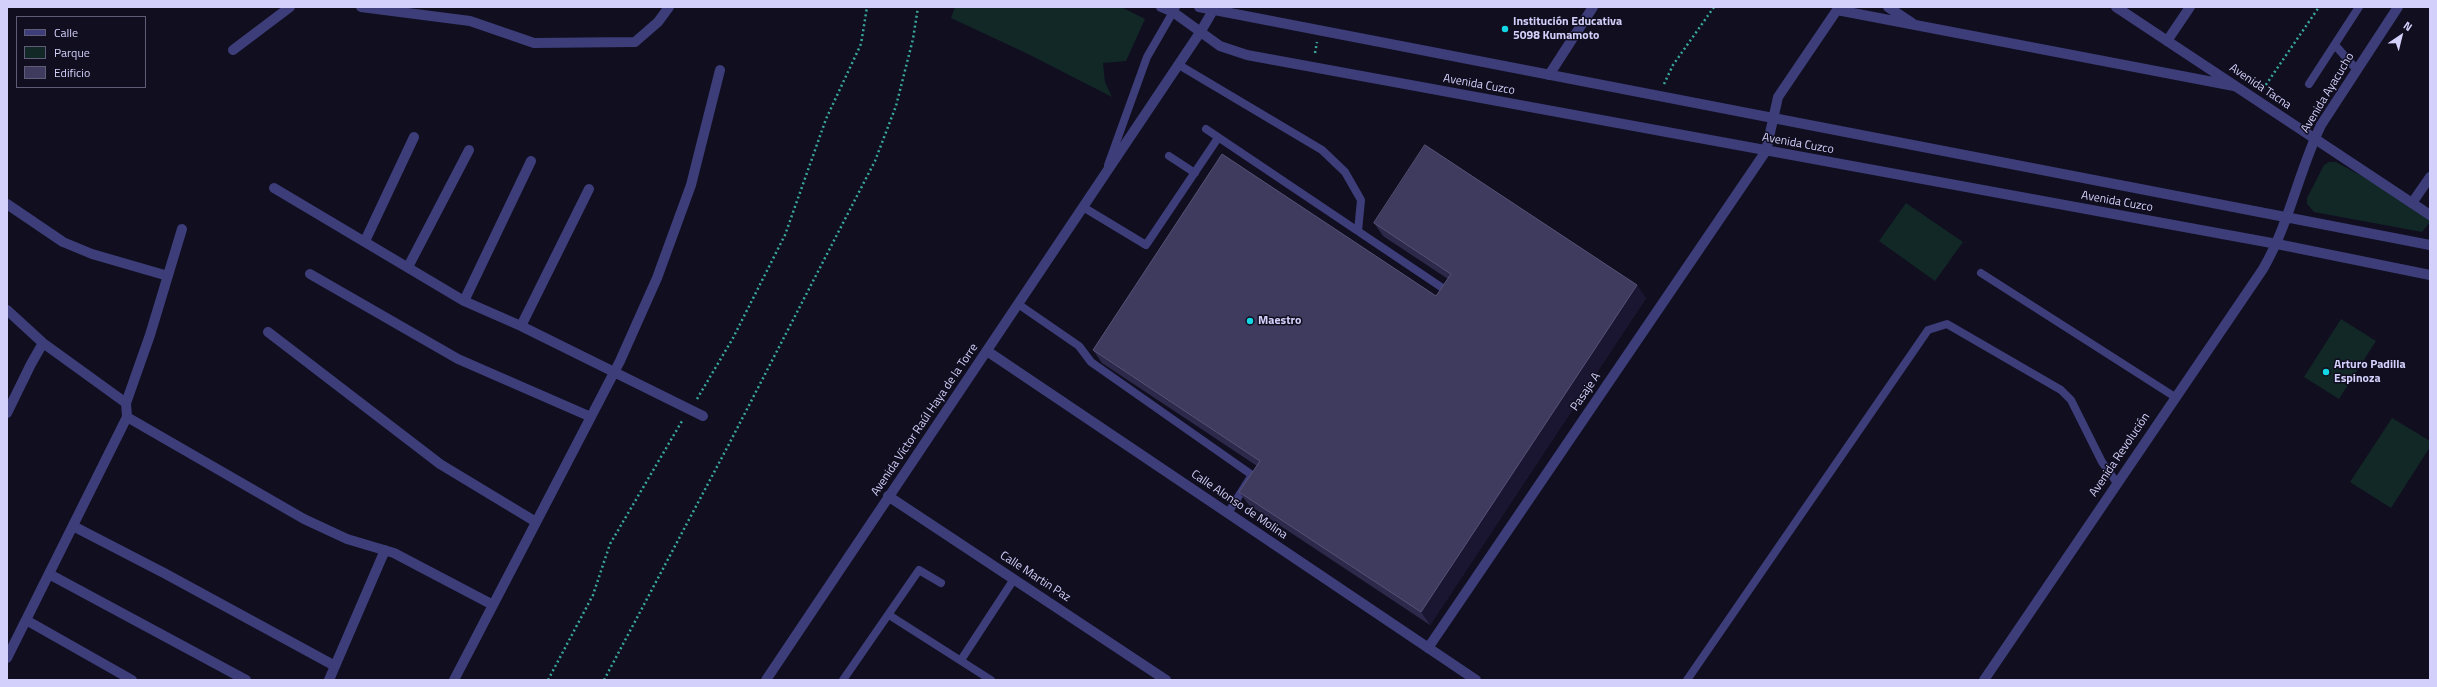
<!DOCTYPE html>
<meta charset="utf-8">
<style>
body{margin:0}
#map{position:relative;width:2437px;height:687px;overflow:hidden;background:#100e1f;font-family:"Titillium Web",sans-serif}
canvas{display:block}
.frame{position:absolute;inset:0;border:8px solid #d3d0fb;pointer-events:none}
.legend{position:absolute;left:16px;top:16px;width:130px;height:72px;box-sizing:border-box;background:#100e1f;border:1px solid #5e5c77;margin:0;padding:5px 7px;list-style:none;font-size:12px;color:#d3d0fb}
.legend li{display:flex;align-items:center;gap:8px;height:20px}
.legend b{width:20px;border:1px solid #5e5c77}
.north{position:absolute;left:2381px;top:16px;width:40px;height:40px;-webkit-text-stroke:3px #100e1f;paint-order:stroke;rotate:35deg;font-size:11px;font-weight:700;line-height:16px;text-align:center;color:#d3d0fb}
.north::after{content:'';display:block;margin:auto;width:14px;height:18px;background:#d3d0fb;clip-path:polygon(50% 0,100% 100%,50% 72%,0 100%)}
</style>
<div id="map">
<canvas width="2437" height="687"></canvas>
<div class="frame"></div>
<ul class="legend">
<li><b style="height:5px;background:#3d3d7a"></b>Calle</li>
<li><b style="height:11px;background:#122827"></b>Parque</li>
<li><b style="height:11px;background:#3f3b5e"></b>Edificio</li>
</ul>
<div class="north">N</div>
</div>
<script>
const c = document.querySelector('canvas').getContext('2d');
c.lineJoin = 'round';
function fillPath(path, color) {
  c.fillStyle = color;
  c.fill(path, 'evenodd');
}
function trace(path, color, width, dash) {
  c.strokeStyle = color;
  c.lineWidth = width;
  c.lineCap = dash ? 'butt' : 'round';
  c.setLineDash(dash || []);
  c.stroke(path);
}
function label(font, color, halo, rows, align = 'center') {
  c.font = font + ' "Titillium Web",sans-serif';
  c.lineWidth = 3;
  c.setLineDash([]);
  c.textBaseline = 'middle';
  c.strokeStyle = halo;
  c.fillStyle = color;
  for (const [text, x, y, turn = 0] of rows) {
    c.save();
    c.translate(x, y);
    c.rotate((+turn || 0) * Math.PI / 180);
    c.textAlign = isNaN(turn) ? turn : align;
    if (halo) c.strokeText(text, 0, 0);
    c.fillText(text, 0, 0);
    c.restore();
  }
}
fillPath(new Path2D(`
 M 955,7 L 1121,7 L 1145,19 L 1126,61 L 1103,63 L 1105,82 L 1112,97 L 1028,54 L 951,18 Z
 M 2329,162 L 2336,162 L 2430,213 L 2430,222 L 2422,232 L 2314,212 L 2307,204 L 2307,198 L 2324,165 Z
 M 1906,203 L 1963,242 L 1935,281 L 1879,241 Z
 M 2341,319 L 2376,341 L 2339,399 L 2304,377 Z
 M 2392,418 L 2430,441 L 2430,447 L 2391,508 L 2350,482 Z`), '#122827');
trace(new Path2D(`
 M 1315,53 L 1317,42
 M 1664,84 L 1673,65 L 1714,7
 M 2263,89 L 2319,7
 M 697,399 L 733,338 L 785,235 L 826,119 L 861,44 L 867,7
 M 548,680 L 593,595 L 610,544 L 682,421
 M 604,680 L 728,446 L 875,161 L 896,106 L 913,39 L 918,7`), '#38a89c', 2.5, [2, 3]);
trace(new Path2D(`
 M 2335,45 L 2357,70
 M 1179,65 L 1322,150 L 1345,172 L 1361,200 L 1358,231
 M 2309,84 L 2359,7
 M 1206,129 L 1450,293
 M 1169,156 L 1195,173
 M 1108,165 L 1147,57 L 1173,12
 M 1083,207 L 1146,245 L 1218,138
 M 1981,273 L 2175,397
 M 1018,304 L 1079,346 L 1091,362 L 1252,475 L 1228,513
 M 889,615 L 991,680
 M 961,660 L 1014,579
 M 843,680 L 919,570 L 941,583
 M 1687,680 L 1928,330 L 1947,324 L 2061,390 L 2071,400 L 2102,462 L 2117,483`), '#3d3d7a', 8);
trace(new Path2D(`
 M 2412,203 L 2430,177`), '#3d3d7a', 10);
trace(new Path2D(`
 M 361,7 L 470,21 L 534,43 L 635,42 L 658,22 L 669,7
 M 1161,7 L 1173,12
 M 1888,7 L 1912,23
 M 2116,7 L 2430,215
 M 1837,10 L 2234,86
 M 2167,41 L 2190,7
 M 233,50 L 290,7
 M 1549,75 L 1593,7
 M 274,188 L 464,301 L 521,326 L 703,416
 M 7,204 L 63,242 L 92,254 L 168,276
 M 365,241 L 414,137
 M 408,267 L 469,150
 M 310,274 L 458,359 L 591,417
 M 464,301 L 531,161
 M 7,310 L 43,343 L 126,403 L 127,417 L 304,519 L 347,539 L 394,553 L 493,605
 M 521,326 L 589,189
 M 268,332 L 440,464 L 536,522
 M 987,351 L 1476,680
 M 126,403 L 150,335 L 182,229
 M 7,413 L 31,364 L 43,343
 M 888,496 L 1166,680
 M 73,526 L 164,573 L 335,666
 M 49,574 L 246,680
 M 26,620 L 132,680
 M 1428,648 L 1766,151 L 1778,97 L 1839,7
 M 7,658 L 127,417
 M 329,680 L 385,550
 M 454,680 L 620,361 L 657,278 L 691,185 L 720,70`), '#3d3d7a', 10);
trace(new Path2D(`
 M 1175,7 L 1173,12 L 1220,46 L 1247,55 L 2277,244 L 2430,275
 M 1199,7 L 2430,245
 M 766,680 L 1201,31 L 1215,7
 M 1984,680 L 2263,269 C 2290,222 2298,173 2321,125 L 2398,7`), '#3d3d7a', 10);
fillPath(new Path2D(`
 M 1374,223 L 1646,298 L 1430,625 L 1249,505 L 1239,492 L 1257,466 L 1102,363 L 1093,350 L 1436,296 L 1448,279 L 1383,236 Z`), '#2d294b');
fillPath(new Path2D(`
 M 1637,285 L 1646,298 L 1430,625 L 1421,612 Z`), '#1a1632');
const building = new Path2D(`
 M 1425,145 L 1637,285 L 1421,612 L 1239,492 L 1260,461 L 1093,350 L 1222,154 L 1436,296 L 1451,274 L 1374,223 Z`);
fillPath(building, '#3f3b5e');
trace(building, '#565277', 1);
for (const [x, y, r, color] of [
 [1505,29,4,"#13d7e4"],
 [1250,321,4,"#13d7e4"],
 [2326,372,4,"#13d7e4"]
]) {
  const dot = new Path2D();
  dot.arc(x, y, r, 0, 2 * Math.PI);
  c.fillStyle = color;
  c.fill(dot);
  trace(dot, '#100e1f', 1.5);
}
label('bold 12px', '#d3d0fb', '#100e1f', [
 ["Institución Educativa",1513,22],
 ["5098 Kumamoto",1513,36],
 ["Maestro",1258,321],
 ["Arturo Padilla",2334,365],
 ["Espinoza",2334,379]
], 'left');
label('12px', '#d3d0fb', '#100e1f', [
 ["Avenida Cuzco",1479,85,10],
 ["Avenida Tacna",2260,87,34],
 ["Avenida Ayacucho",2328,93,-59],
 ["Avenida Cuzco",1798,144,10],
 ["Avenida Cuzco",2117,202,10],
 ["Pasaje A",1586,392,-56],
 ["Avenida Víctor Raúl Haya de la Torre",925,420,-56],
 ["Avenida Revolución",2120,455,-56],
 ["Calle Alonso de Molina",1239,505,34],
 ["Calle Martin Paz",1035,577,33]
]);
</script>
